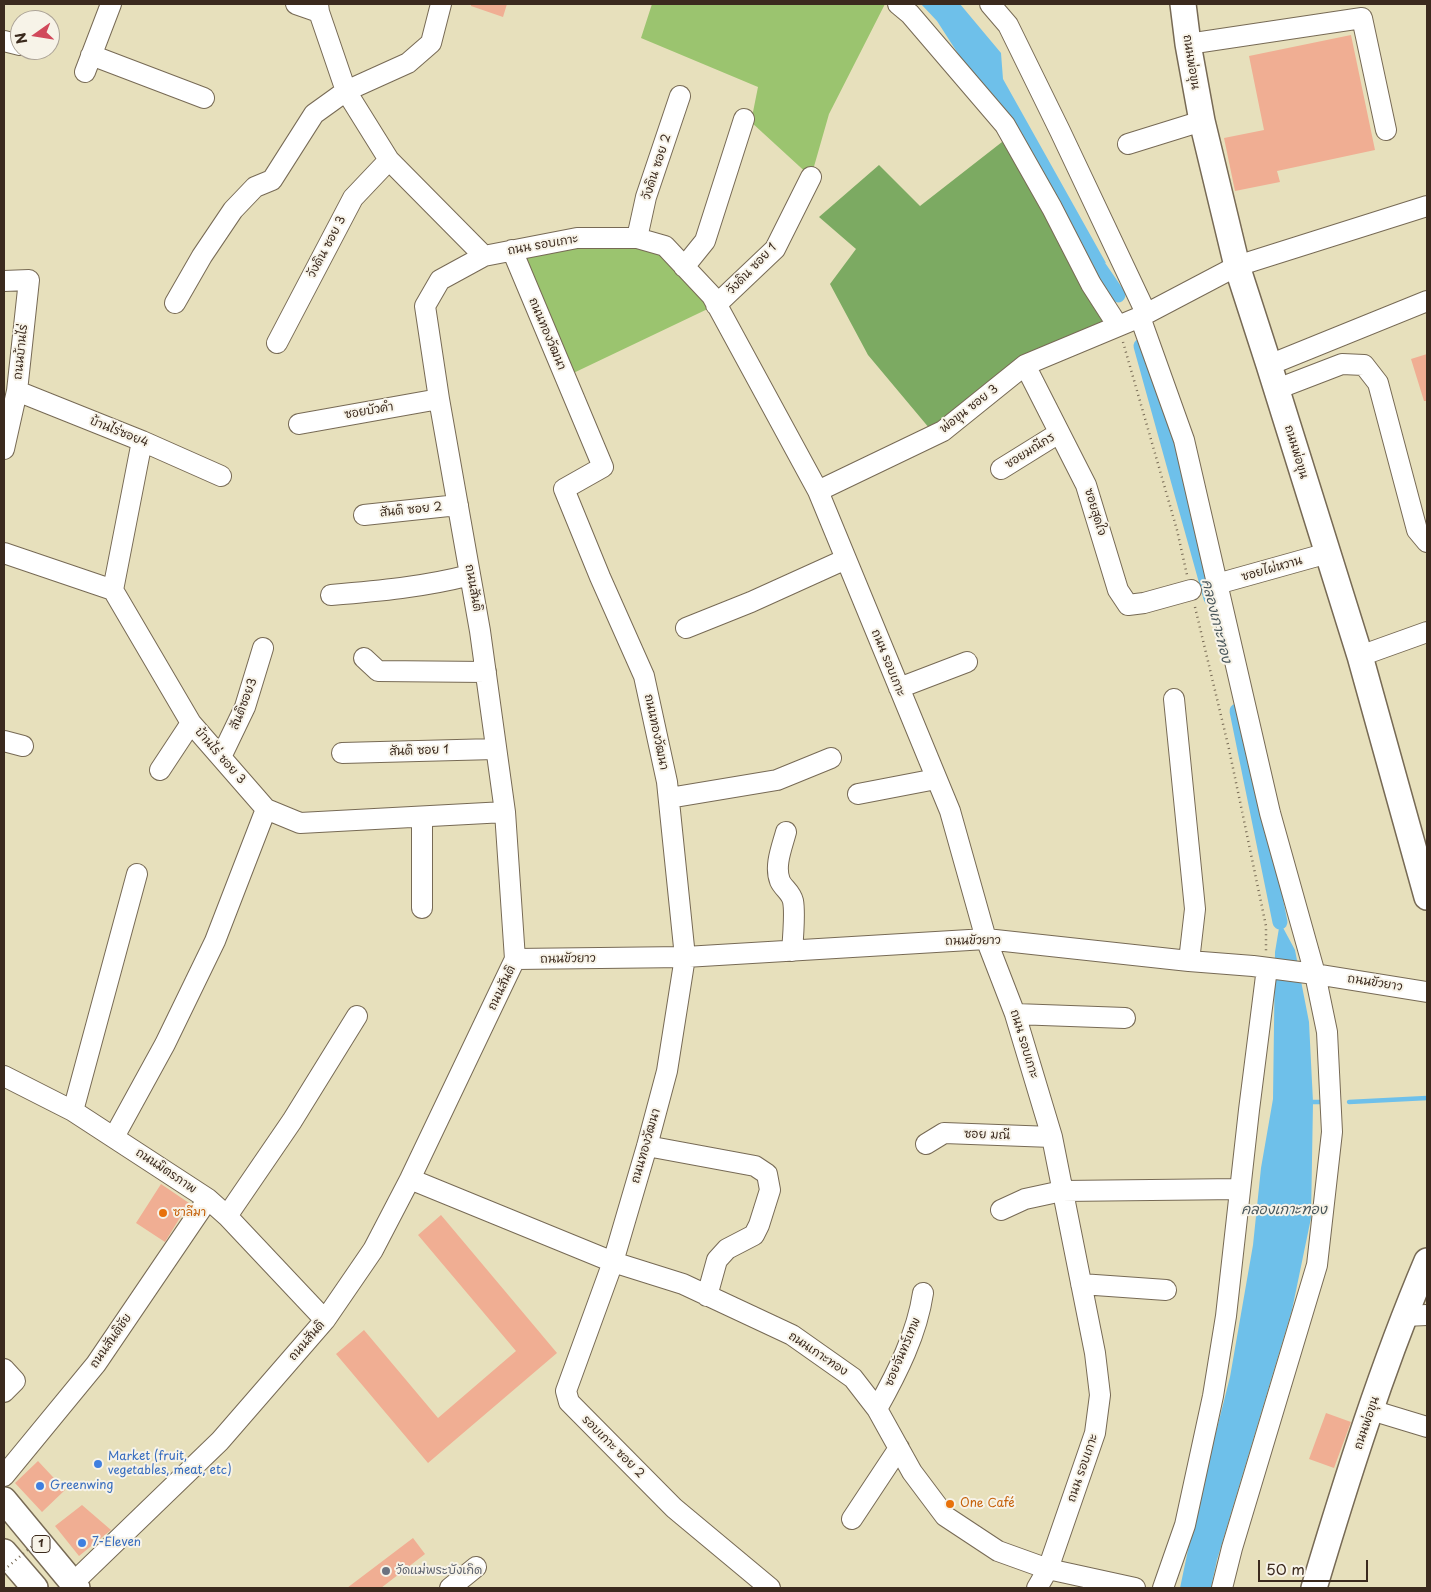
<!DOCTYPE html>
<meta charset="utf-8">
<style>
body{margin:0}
#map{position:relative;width:1431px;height:1592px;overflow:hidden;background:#e7e0bc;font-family:"Playpen Sans",sans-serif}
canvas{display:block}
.frame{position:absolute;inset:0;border:5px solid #3b2a1e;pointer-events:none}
.north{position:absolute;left:10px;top:10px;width:50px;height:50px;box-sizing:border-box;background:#f7f3e8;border:1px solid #aca397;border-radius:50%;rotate:257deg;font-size:14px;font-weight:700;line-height:20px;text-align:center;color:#3b2a1e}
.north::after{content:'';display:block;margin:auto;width:18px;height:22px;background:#d1495b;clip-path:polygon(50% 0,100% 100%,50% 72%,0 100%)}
.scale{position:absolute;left:1258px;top:1560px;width:110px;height:22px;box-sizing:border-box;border:2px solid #3b2a1e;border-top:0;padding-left:6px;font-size:15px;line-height:18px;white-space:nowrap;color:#3b2a1e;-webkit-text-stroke:4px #f7f3e8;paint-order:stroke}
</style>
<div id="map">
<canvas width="1431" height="1592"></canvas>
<div class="frame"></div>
<div class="north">N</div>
<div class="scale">50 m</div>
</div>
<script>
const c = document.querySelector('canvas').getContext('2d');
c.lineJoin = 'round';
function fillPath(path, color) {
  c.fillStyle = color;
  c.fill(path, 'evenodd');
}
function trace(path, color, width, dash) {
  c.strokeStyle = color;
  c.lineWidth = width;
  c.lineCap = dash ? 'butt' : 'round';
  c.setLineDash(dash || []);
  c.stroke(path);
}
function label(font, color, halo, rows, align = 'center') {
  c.font = font + ' "Playpen Sans","Playpen Sans Thai",sans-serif';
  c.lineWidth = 4;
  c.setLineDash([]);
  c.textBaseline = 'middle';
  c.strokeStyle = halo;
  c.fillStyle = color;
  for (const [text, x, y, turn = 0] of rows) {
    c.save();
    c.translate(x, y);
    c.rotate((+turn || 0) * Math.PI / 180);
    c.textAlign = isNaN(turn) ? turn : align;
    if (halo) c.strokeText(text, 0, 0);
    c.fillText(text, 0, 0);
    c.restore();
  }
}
fillPath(new Path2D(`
 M 652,4 L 885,4 L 829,114 L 811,177 L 751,122 L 758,87 L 641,38 Z
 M 577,238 L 665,246 L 716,305 L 565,377 L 512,250 Z`), '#9bc46f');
fillPath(new Path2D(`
 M 1011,135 L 1116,325 L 1023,362 L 935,435 L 868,355 L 830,284 L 856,249 L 819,217 L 879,165 L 920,206 Z`), '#7caa62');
fillPath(new Path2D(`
 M 921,4 L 960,4 L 1001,53 L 1003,79 L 1106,263 L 1083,258 L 984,94 L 937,21 Z
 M 1280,922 L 1295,950 L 1309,1022 L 1313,1102 L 1311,1218 L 1292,1310 L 1217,1560 L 1211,1588 L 1180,1588 L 1197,1507 L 1230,1377 L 1253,1245 L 1261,1168 L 1273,1099 L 1275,952 Z`), '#6ec0ea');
trace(new Path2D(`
 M 1313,1102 L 1320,1102
 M 1349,1102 L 1427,1098`), '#6ec0ea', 4.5);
trace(new Path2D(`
 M 1094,260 L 1118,295
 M 1141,346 L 1211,598
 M 1237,711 L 1280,922`), '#6ec0ea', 15);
fillPath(new Path2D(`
 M 471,4 L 507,4 L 503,17 L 471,6 Z
 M 1351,35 L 1375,150 L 1277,171 L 1280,182 L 1235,191 L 1224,138 L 1264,130 L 1249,56 Z
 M 1427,354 L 1427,401 L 1424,401 L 1411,359 Z
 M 161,1184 L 189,1203 L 165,1242 L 136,1223 Z
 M 441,1215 L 557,1353 L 428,1463 L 336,1354 L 364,1330 L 438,1418 L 516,1351 L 418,1235 Z
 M 1326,1413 L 1351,1422 L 1334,1468 L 1309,1459 Z
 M 38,1461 L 65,1490 L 42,1512 L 15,1483 Z
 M 82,1505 L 111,1530 L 79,1556 L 55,1526 Z
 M 413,1538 L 425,1554 L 381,1588 L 347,1588 Z`), '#f0ae93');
const minor = new Path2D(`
 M 296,4 L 319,12
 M 318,4 L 319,12 L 346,91 L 389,160 L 484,256 L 577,238 L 637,238 L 665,246 L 712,296 L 818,491 L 950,811 L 986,939 L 1015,1014 L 1052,1137 L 1095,1353 L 1100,1395 L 1095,1433 L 1048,1569 L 1037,1588
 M 898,4 L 910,14 L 1005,125 L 1052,208 L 1091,284 L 1118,326
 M 990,4 L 1008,25 L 1060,131 L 1146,313
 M 4,41 L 20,45
 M 1188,44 L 1362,18 L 1386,130
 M 91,55 L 204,98
 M 85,72 L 111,4
 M 1128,144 L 1202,121
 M 637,238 L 646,197 L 680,96
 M 512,250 L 603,467 L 564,489 L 600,577 L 644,676 L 667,782 L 685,957 L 667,1071 L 647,1146 L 613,1262 L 566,1391 L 569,1402 L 674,1508 L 770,1588
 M 684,267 L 705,241 L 744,119
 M 4,281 L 29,280 L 17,391 L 4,449
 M 175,303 L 202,256 L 233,210 L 255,187 L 272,180 L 314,114 L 346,91 L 408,63 L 431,43 L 441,4
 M 716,305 L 775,249 L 811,177
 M 1140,317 L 1184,440 L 1270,813 L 1315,974 L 1327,1032 L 1332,1132 L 1317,1265 L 1232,1548 L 1222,1588
 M 277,343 L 353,198 L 389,160
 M 1025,365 L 1086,485 L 1118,590 L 1128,605 L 1144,603 L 1191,590
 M 1269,365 L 1427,301
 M 1277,389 L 1342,364 L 1364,365 L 1378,383 L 1417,530 L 1427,542
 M 17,391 L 142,441 L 221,476
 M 299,424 L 439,399
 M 1001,469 L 1059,433
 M 818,491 L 943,431 L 1025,365 L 1140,317 L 1237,266 L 1427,206
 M 364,515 L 458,505
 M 4,553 L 113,590 L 191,723 L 266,809 L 300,823 L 505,812
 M 1217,584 L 1328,553
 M 113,590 L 142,441
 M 331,595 C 379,591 424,587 470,575
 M 686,628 L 751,602 L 846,559
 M 1360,656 L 1427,632
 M 364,658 L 378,671 L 486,672
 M 899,688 L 967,662
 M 1174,699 L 1195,909 L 1189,961
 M 4,741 L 23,746
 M 342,753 L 495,749
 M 221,757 L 245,707 L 263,648
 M 160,770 L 191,723
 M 858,794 L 936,779
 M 669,798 L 777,780 L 831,758
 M 786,832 C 782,847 774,866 780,881 C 783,888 791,892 793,901 C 795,911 793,939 792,951
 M 422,908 L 422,818
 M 515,959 L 685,957 L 986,939 L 1189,961 L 1253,966 L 1315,974 L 1427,992
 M 1015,1014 L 1125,1018
 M 4,1076 L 73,1111 L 208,1199 L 227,1216 L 325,1320
 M 73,1111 L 137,874
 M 114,1137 L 165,1044 L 215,941 L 266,809
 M 926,1144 L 944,1133 L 1052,1137
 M 647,1146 L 755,1166 L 767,1174 L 770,1190 L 759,1225 L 754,1235 L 727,1249 L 717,1260 L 707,1296
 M 410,1179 L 613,1262 L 683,1284 L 792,1335 L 853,1378 L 877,1409 L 912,1472 L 945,1516 L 998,1551 L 1048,1569 L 1135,1588
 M 1001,1210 L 1025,1199 L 1062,1191 L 1240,1189
 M 227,1216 L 292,1121 L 357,1016
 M 1081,1284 L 1166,1290
 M 1404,1316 L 1427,1315
 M 4,1369 L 15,1381 L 4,1392
 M 877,1409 C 897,1373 917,1334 923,1293
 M 1371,1410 L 1427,1427
 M 4,1476 L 96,1364 L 208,1199
 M 852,1519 L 899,1448
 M 73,1583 L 220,1441 L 325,1320 L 373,1250 L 410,1179 L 515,959 L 505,812 L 480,631 L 439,399 L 425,306 L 440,280 L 484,256
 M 450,1588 L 476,1567
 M 1163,1588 L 1185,1525 L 1213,1396 L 1226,1316 L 1249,1110 L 1267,968`);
const major = new Path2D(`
 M 1183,4 L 1188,44 L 1202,121 L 1237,266 L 1269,365 L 1360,656 L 1427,897
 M 4,1500 L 77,1588
 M 4,1552 L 35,1588
 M 1314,1588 C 1347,1478 1382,1367 1427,1261`);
trace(minor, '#776a55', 22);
trace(major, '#776a55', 28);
trace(new Path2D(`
 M 1123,342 L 1177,530 L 1187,575
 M 1195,607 L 1229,749 L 1266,926 L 1266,951`), '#776a55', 2.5, [1, 4]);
trace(minor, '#fff', 20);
trace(major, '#fff', 25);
trace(new Path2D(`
 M 4,1570 L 45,1535`), '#776a55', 2.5, [1, 4]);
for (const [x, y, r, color] of [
 [163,1213,5,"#e8710a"],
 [98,1464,5,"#3f7fe0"],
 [40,1486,5,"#3f7fe0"],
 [950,1504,5,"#e8710a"],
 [82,1543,5,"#3f7fe0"],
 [386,1571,5,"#6b7280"]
]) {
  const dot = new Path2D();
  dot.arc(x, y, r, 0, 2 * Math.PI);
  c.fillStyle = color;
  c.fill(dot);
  trace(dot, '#f7f3e8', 2);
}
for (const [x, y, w] of [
 [41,1544,18]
]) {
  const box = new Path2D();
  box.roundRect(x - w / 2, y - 8.5, w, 17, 4);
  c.fillStyle = '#f7f3e8';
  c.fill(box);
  trace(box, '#3b2a1e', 1);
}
label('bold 11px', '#3b2a1e', null, [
 ["1",41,1544]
]);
label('12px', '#3b2a1e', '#f7f3e8', [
 ["ถนนพ่อขุน",1191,62,81],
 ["วังดิน ซอย 2",657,167,-72],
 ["ถนน รอบเกาะ",543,245,-10],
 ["วังดิน ซอย 3",327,247,-62],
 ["วังดิน ซอย 1",752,269,-46],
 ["ถนนทองวัฒนา",547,334,67],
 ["ถนนบ้านไร่",21,352,-84],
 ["พ่อขุน ซอย 3",969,409,-38],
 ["ซอยบัวคำ",369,411,-10],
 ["บ้านไร่ซอย4",119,432,22],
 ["ซอยมณีกร",1030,451,-32],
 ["ถนนพ่อขุน",1296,452,73],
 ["สันติ ซอย 2",411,510,-6],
 ["ซอยสุดใจ",1095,512,73],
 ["ซอยไผ่หวาน",1272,569,-16],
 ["ถนนสันติ",473,588,80],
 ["ถนน รอบเกาะ",888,663,68],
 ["สันติซอย3",244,704,-69],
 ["ถนนทองวัฒนา",656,732,78],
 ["สันติ ซอย 1",419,751,-2],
 ["บ้านไร่ ซอย 3",220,756,49],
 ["ถนนขัวยาว",973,941,-1],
 ["ถนนขัวยาว",568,959,-1],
 ["ถนนขัวยาว",1375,983,9],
 ["ถนนสันติ",502,988,-64],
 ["ถนน รอบเกาะ",1024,1044,73],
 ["ซอย มณี",987,1135,2],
 ["ถนนทองวัฒนา",646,1146,-74],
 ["ถนนมิตรภาพ",166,1171,34],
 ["ถนนสันติชัย",111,1341,-55],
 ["ถนนสันติ",307,1341,-49],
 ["ซอยจันทร์เทพ",903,1352,-67],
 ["ถนนเกาะทอง",818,1354,34],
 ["ถนนพ่อขุน",1367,1423,-71],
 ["รอบเกาะ ซอย 2",613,1447,45],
 ["ถนน รอบเกาะ",1083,1468,-71]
]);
label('12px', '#c56008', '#f7f3e8', [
 ["ซาลีมา",173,1213],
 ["One Café",960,1504]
], 'left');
label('12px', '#366cbe', '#f7f3e8', [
 ["Market (fruit,",108,1457],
 ["vegetables, meat, etc)",108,1471],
 ["Greenwing",50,1486],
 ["7-Eleven",92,1543]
], 'left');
label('12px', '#5b616d', '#f7f3e8', [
 ["วัดแม่พระบังเกิด",396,1571]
], 'left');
label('italic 14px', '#4a575b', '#f7f3e8', [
 ["คลองเกาะทอง",1216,621,76],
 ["คลองเกาะทอง",1284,1210]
]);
</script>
